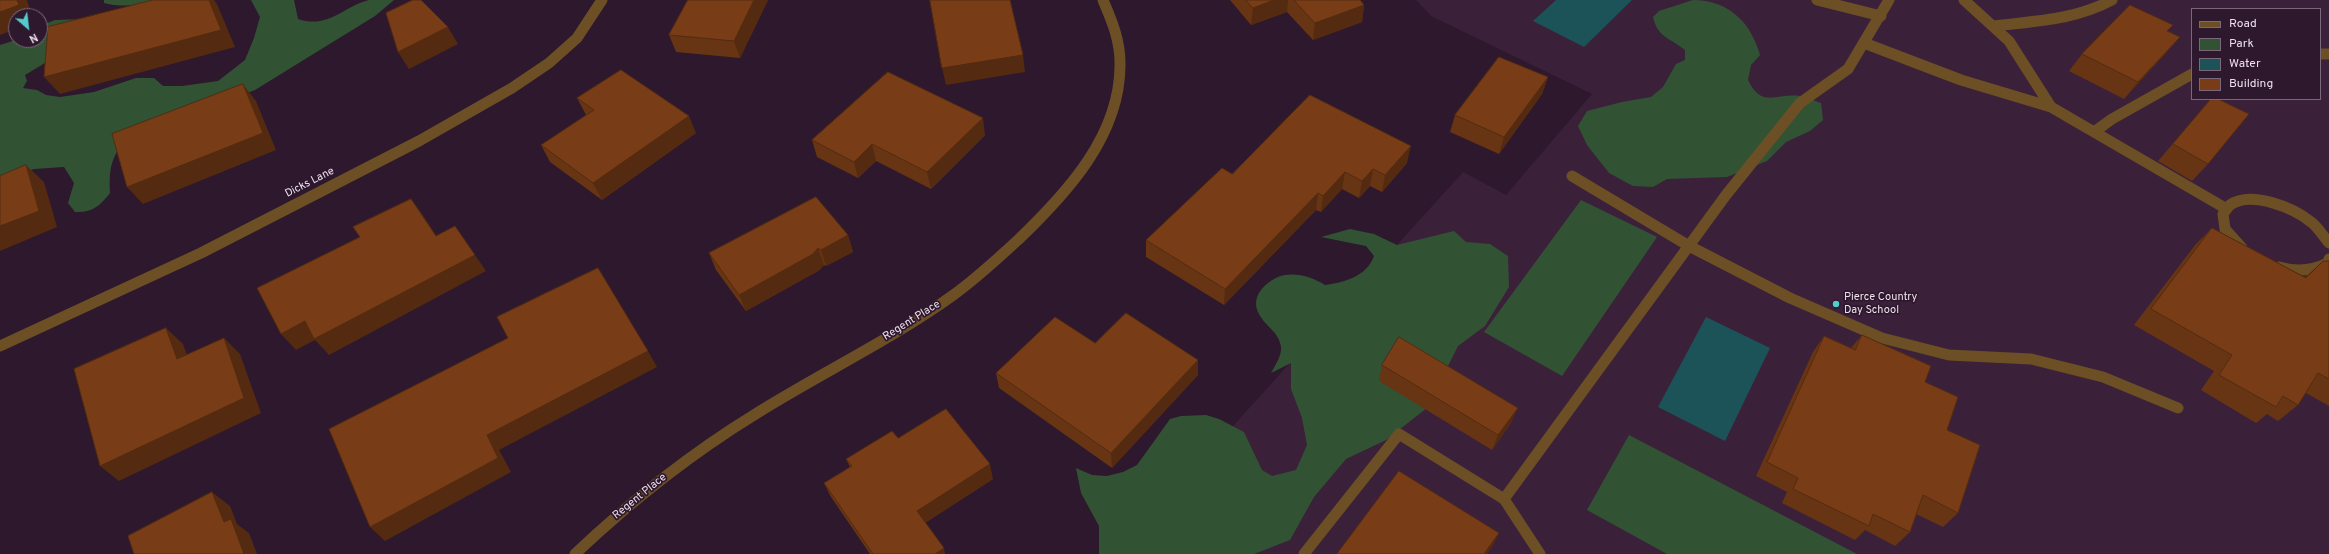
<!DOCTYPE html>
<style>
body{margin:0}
#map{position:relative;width:2329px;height:554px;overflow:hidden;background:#2d182d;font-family:Overpass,sans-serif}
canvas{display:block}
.legend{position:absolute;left:2191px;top:8px;width:130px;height:92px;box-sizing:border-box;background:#2d182d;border:1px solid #7a687a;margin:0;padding:5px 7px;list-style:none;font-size:12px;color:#eedfed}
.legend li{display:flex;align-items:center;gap:8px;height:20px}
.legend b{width:20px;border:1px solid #7a687a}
.north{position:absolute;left:8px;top:8px;width:40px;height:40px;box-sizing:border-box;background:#2d182d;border:1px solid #7a687a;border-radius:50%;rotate:152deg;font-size:11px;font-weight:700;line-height:16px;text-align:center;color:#eedfed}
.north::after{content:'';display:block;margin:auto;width:14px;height:18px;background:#52cdcc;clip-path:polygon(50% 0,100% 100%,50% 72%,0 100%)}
</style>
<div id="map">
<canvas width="2329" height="554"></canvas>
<ul class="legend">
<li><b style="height:5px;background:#6c4f24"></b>Road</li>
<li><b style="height:11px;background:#315334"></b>Park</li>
<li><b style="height:11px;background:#1c5359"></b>Water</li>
<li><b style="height:11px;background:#783d17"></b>Building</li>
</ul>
<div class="north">N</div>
</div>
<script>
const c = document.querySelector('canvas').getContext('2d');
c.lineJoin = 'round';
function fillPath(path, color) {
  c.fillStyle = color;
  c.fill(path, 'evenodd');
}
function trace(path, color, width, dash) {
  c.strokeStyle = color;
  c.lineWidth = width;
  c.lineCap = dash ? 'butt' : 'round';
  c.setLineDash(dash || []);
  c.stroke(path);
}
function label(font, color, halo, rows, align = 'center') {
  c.font = font + ' Overpass,sans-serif';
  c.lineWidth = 3.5;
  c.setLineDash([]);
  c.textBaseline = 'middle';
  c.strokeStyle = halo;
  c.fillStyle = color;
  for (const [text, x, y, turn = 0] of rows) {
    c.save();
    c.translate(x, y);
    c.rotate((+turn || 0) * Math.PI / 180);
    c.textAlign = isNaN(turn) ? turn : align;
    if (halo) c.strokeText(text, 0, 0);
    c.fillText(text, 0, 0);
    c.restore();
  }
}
fillPath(new Path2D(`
 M 1416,0 L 2329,0 L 2329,554 L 1117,554 L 1463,172 L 1506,195 L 1592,94 L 1431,16 ZM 2192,9 L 2320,9 L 2320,99 L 2192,99 Z`), '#3b203a');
fillPath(new Path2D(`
 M 104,0 L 159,0 C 141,5 123,8 104,3 Z
 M 251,0 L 294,0 L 298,19 C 329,29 342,7 369,0 C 377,0 387,0 394,0 L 375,16 L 255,90 L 126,138 C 111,159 109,167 110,193 C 100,206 92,213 75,212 L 68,203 L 74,183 L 64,167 L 34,169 L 0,182 L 0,45 L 16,40 L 40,40 L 40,26 L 55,20 L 82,19 L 65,51 L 25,75 L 27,81 L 23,88 L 37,90 L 46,95 L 60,97 L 94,92 L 136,78 L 154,78 L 163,86 L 182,86 L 218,81 L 245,60 L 254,38 L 260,17 Z
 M 1693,0 C 1728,0 1751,22 1760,55 L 1751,65 L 1748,80 C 1762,109 1776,93 1800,96 C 1807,97 1815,101 1821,103 L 1823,120 L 1810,131 L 1786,142 L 1767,161 L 1727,177 L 1667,179 L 1653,187 L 1633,186 L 1609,173 L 1587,145 L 1578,126 L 1587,111 L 1622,102 L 1651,97 L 1663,87 L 1676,64 L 1685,60 L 1685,50 C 1669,37 1658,38 1653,17 L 1659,11 Z
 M 1581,200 L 1657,237 L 1562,376 L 1484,332 Z
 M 1350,229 L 1374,234 L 1397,245 L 1454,231 L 1466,242 L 1490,244 L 1508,256 L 1509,287 L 1485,326 L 1458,346 L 1427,408 L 1386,440 L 1346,459 L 1314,497 L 1290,540 L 1254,554 L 1099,554 L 1099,526 L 1081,493 L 1076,468 L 1092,475 L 1107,476 L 1123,472 L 1137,465 L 1170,419 L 1181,416 L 1206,415 L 1219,419 L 1244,432 L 1262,470 L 1272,476 L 1296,470 L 1307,445 L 1302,418 L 1291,389 L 1291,363 L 1271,373 C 1275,366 1282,355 1281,347 C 1279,331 1264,326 1258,312 C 1251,296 1265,283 1278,277 C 1294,271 1312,277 1325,285 C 1345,282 1366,277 1374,256 L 1366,246 L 1321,237 Z
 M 1629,435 L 1857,554 L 1667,554 L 1587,510 Z`), '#315334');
fillPath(new Path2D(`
 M 1556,0 L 1632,0 L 1584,47 L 1533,21 Z
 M 1706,317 L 1770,348 L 1725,441 L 1658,407 Z`), '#1c5359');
trace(new Path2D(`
 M 1817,0 L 1881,16
 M 1964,0 L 2009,41 L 2051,107
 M 1994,26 C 2035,21 2075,20 2112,0
 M 1864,43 L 1961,80 L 2051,107 L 2225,208
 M 2320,54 L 2329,54
 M 2094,132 L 2112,119 L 2192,74
 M 1572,176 L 1689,246 L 1790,298 L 1882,338 L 1949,355 L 2031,359 L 2103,377 L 2178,408
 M 2242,248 L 2225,229 L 2223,214 C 2225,211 2228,207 2230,205 C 2251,190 2294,208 2311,222 C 2318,227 2323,236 2329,243
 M 2279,267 C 2296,272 2312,271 2328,263 L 2329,259
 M 1504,499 L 1726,195 L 1800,103 L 1848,69 L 1889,0
 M 1304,554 L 1399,434 L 1504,499 L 1540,554`), '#6c4f24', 11);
trace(new Path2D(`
 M 0,346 L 201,253 L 419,141 L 512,88 L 549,63 L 577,38 L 602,0
 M 575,554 C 630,502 689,455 754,415 C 819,374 889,341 952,296 C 976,279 997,259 1018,240 C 1067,193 1121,135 1120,63 C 1120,40 1112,21 1103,0`), '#6c4f24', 11);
fillPath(new Path2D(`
 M 688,0 L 768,0 L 740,58 L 676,52 L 669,35 Z
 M 1230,0 L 1360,0 L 1364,5 L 1362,22 L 1313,40 L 1287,12 L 1251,25 Z
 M 2168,31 L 2180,37 L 2165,54 L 2124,99 L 2069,71 L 2082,54 Z
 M 1548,77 L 1542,94 L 1499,154 L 1450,132 L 1455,115 Z
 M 577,98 L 696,133 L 602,200 L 550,162 L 541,145 L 586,115 Z
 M 2211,99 L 2208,164 L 2192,181 L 2158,161 Z
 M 985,135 L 931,189 L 876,161 L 858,178 L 817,157 L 812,140 Z
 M 1407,163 L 1382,192 L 1370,186 L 1359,198 L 1342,189 L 1321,212 L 1316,210 L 1224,305 L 1146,257 L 1146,240 L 1232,174 Z
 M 2212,228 L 2305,277 L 2323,261 L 2329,261 L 2329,406 L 2306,393 L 2298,405 L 2278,421 L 2267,414 L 2256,423 L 2201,390 L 2214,371 L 2134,325 L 2196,244 Z
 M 848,235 L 853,252 L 826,266 L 824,265 L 818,271 L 746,311 L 716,270 L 709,253 Z
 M 1862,335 L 1925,382 L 1947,430 L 1958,513 L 1943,527 L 1916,514 L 1910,532 L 1895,546 L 1865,530 L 1855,540 L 1782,503 L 1787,492 L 1756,476 L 1813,352 L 1824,336 L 1851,348 Z
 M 1095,343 L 1198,360 L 1198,375 L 1112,468 L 999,388 L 996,373 Z
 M 1382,365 L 1511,423 L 1492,450 L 1379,381 Z
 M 898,438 L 993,479 L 925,523 L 945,554 L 870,554 L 831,497 L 824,483 L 850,467 L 846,459 Z`), '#673414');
fillPath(new Path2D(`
 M 17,0 L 27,0 L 32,16 L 16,16 L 16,29 L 0,35 L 0,12 Z
 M 209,0 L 214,0 L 217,4 L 235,47 L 60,94 L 44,77 Z
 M 754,0 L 768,0 L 740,58 L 734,41 Z
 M 1274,0 L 1288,0 L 1287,12 L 1251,25 L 1253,8 Z
 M 1364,5 L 1362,22 L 1313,40 L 1315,23 Z
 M 448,27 L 458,44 L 409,69 L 398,52 Z
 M 2180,37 L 2165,54 L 2124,99 L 2138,82 Z
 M 1023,55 L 1025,72 L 946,85 L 942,68 Z
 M 1548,77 L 1542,94 L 1499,154 L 1504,137 Z
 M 243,84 L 256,101 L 276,150 L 143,204 L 127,187 Z
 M 689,116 L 696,133 L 602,200 L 593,183 Z
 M 983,118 L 985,135 L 931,189 L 927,172 Z
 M 872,144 L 876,161 L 858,178 L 854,162 Z
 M 1411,146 L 1407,163 L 1382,192 L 1385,175 Z
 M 26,165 L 44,182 L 57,227 L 0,251 L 0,226 Z
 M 1373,169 L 1370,186 L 1359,198 L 1362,181 Z
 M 1345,172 L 1342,189 L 1321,212 L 1323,196 Z
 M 1318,193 L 1316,210 L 1224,305 L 1225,289 Z
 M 411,199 L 423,215 L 447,253 L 436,236 Z
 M 848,235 L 853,252 L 826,266 L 821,250 Z
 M 818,248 L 824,265 L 818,271 L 746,311 L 739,295 Z
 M 475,255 L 486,271 L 329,355 L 315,340 L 296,350 L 281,334 L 305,321 Z
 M 166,328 L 183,344 L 194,375 L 177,359 Z
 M 224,338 L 240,354 L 261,413 L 119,481 L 100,466 Z
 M 648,351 L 657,367 L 499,450 L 511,472 L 385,541 L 370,527 L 487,435 Z
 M 1198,360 L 1198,375 L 1112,468 L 1111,453 Z
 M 1518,408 L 1511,423 L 1492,450 L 1498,435 Z
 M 990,464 L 993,479 L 921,525 L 917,511 Z
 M 212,492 L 230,506 L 237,524 L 249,533 L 257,554 L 244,554 L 224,522 Z
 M 1499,533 L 1492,547 L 1487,554 L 1484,554 Z
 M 944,548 L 945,554 L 935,554 Z`), '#542b10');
const building = new Path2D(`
 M 0,0 L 17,0 L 19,5 L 0,12 Z
 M 153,0 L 209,0 L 221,30 L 44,77 L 48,27 Z
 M 413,0 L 421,0 L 448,27 L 398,52 L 386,13 Z
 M 688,0 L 754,0 L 734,41 L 669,35 Z
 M 930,0 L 1010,0 L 1023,55 L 942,68 Z
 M 1246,0 L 1274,0 L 1253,8 Z
 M 1294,0 L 1360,0 L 1364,5 L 1315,23 Z
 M 2130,5 L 2173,25 L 2167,31 L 2180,37 L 2138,82 L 2082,54 Z
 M 1499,57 L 1548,77 L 1504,137 L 1455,115 Z
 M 621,70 L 689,116 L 593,183 L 541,145 L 594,110 L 577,98 Z
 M 888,72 L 983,118 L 927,172 L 872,144 L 854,162 L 812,140 Z
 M 243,84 L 263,133 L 127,187 L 112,134 Z
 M 1310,95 L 1411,146 L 1385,175 L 1373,169 L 1362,181 L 1345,172 L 1323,196 L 1318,193 L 1225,289 L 1146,240 L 1222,168 L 1232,174 Z
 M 2211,99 L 2218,99 L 2249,114 L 2208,164 L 2173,144 Z
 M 26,165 L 39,211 L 0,226 L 0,176 Z
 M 816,197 L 848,235 L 821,250 L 818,248 L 813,254 L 739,295 L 709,253 Z
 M 411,199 L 436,236 L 455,226 L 475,255 L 314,339 L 305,321 L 281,334 L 257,288 L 360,237 L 353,227 Z
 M 2212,228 L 2306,278 L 2323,261 L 2329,261 L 2329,379 L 2318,373 L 2298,405 L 2283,396 L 2276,407 L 2219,375 L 2232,355 L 2151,309 Z
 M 598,268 L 648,351 L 487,435 L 498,458 L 370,527 L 329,429 L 508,338 L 497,317 Z
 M 1126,313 L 1198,360 L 1111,453 L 996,373 L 1055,317 L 1095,343 Z
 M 166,328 L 177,359 L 224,338 L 244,398 L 100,466 L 74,369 Z
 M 1862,335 L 1931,366 L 1925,382 L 1958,397 L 1947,430 L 1980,445 L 1958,513 L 1923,495 L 1910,532 L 1873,514 L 1869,526 L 1793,489 L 1798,478 L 1767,462 L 1824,336 L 1855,350 Z
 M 1399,337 L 1518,408 L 1498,435 L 1382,365 Z
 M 946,409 L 990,464 L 917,511 L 944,548 L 935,554 L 873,554 L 824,483 L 852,466 L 846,459 L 892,431 L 898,438 Z
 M 1399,471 L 1499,533 L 1484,554 L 1337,554 Z
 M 212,492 L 224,522 L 231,519 L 244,554 L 134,554 L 128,536 Z`);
fillPath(building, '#783d17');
trace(building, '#542b10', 1);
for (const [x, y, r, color] of [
 [1836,304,4,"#52cdcc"]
]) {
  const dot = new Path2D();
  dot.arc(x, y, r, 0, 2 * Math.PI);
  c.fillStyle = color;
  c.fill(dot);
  trace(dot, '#2d182d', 1.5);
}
label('11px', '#eedfed', '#2d182d', [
 ["Dicks Lane",310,183,-27],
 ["Regent Place",912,321,-32],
 ["Regent Place",640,497,-39]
]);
label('11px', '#eedfed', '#2d182d', [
 ["Pierce Country",1844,298],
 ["Day School",1844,311]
], 'left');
</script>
